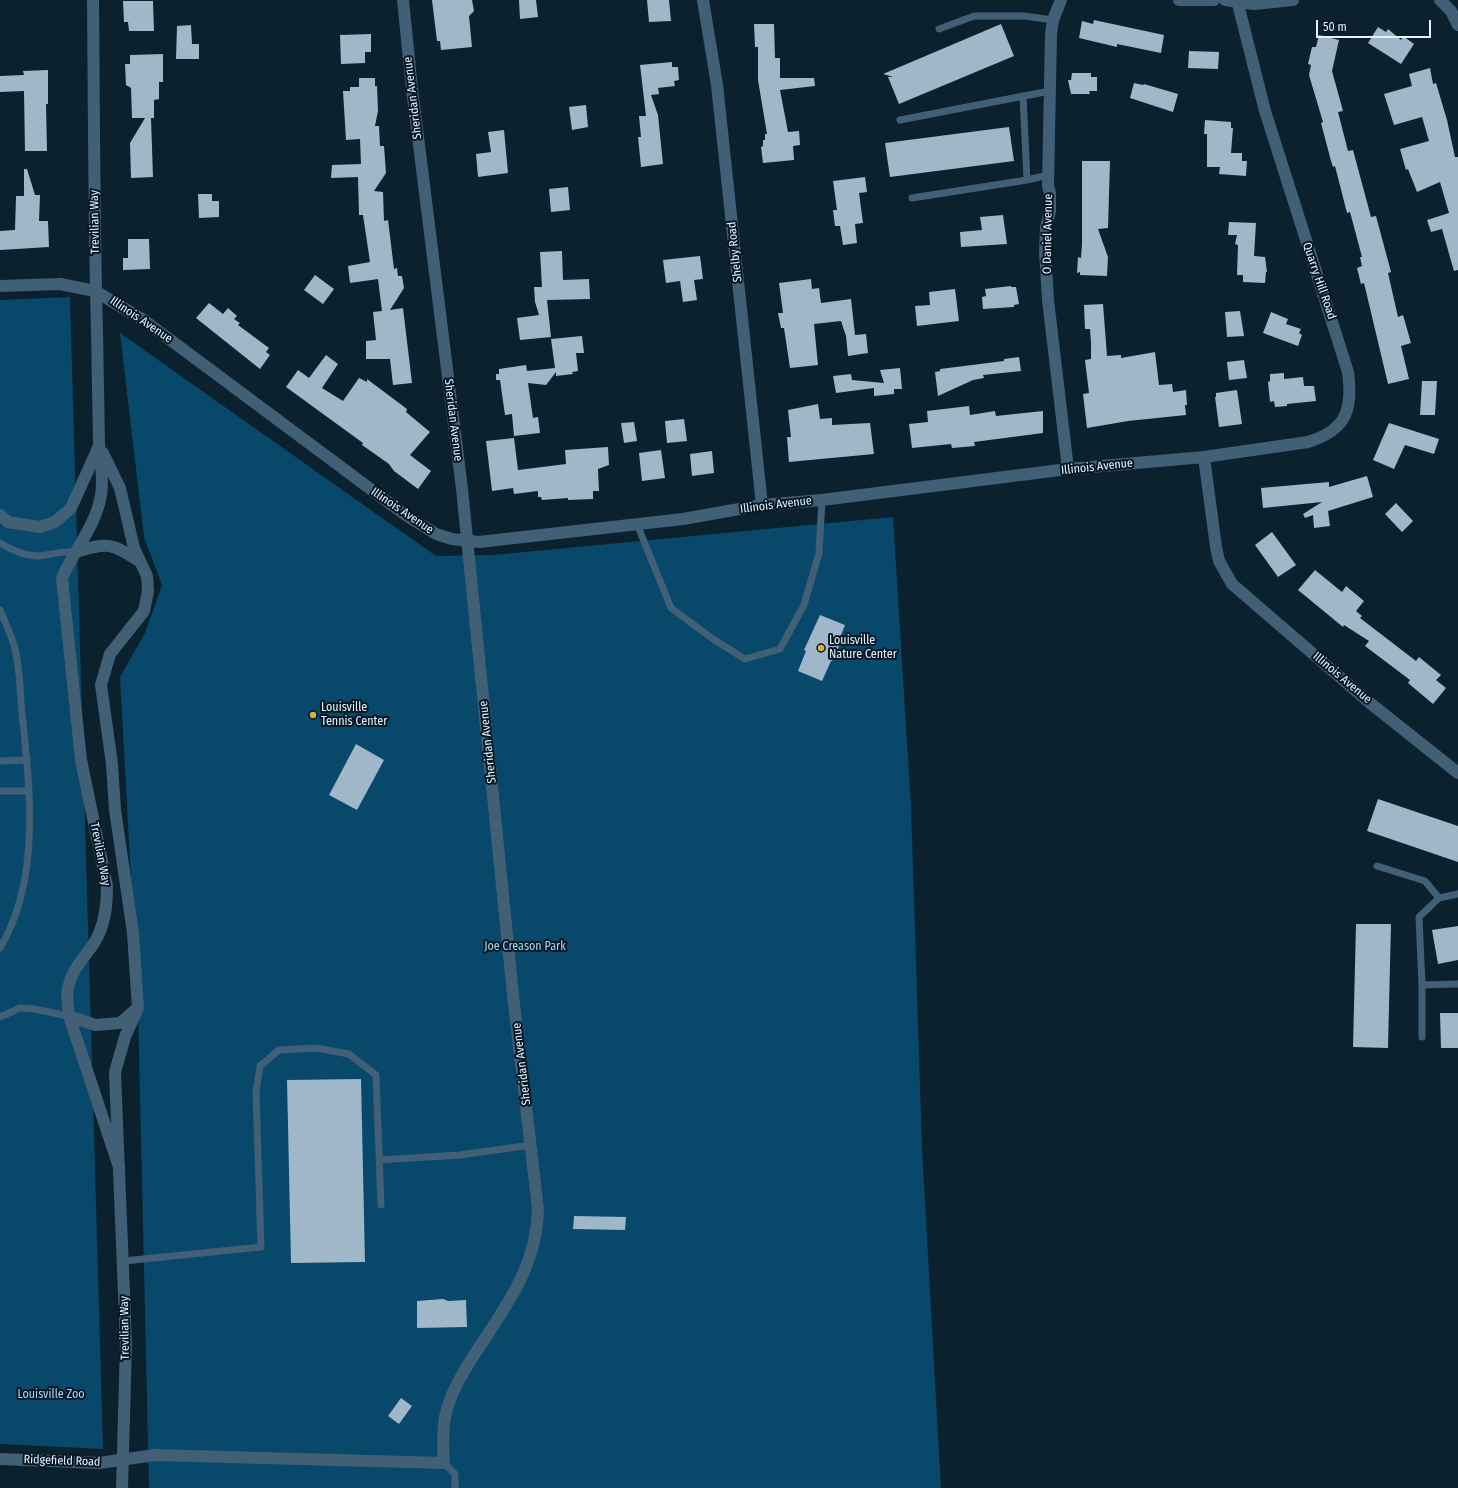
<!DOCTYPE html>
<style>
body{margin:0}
#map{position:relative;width:1458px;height:1488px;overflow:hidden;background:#0c212e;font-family:"Fira Sans Condensed",sans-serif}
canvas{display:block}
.scale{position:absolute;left:1316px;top:20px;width:115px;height:18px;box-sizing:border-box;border:2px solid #e7f3fd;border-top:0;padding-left:5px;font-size:12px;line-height:14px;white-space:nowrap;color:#e7f3fd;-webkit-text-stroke:3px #041724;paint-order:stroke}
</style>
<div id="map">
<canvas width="1458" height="1488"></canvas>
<div class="scale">50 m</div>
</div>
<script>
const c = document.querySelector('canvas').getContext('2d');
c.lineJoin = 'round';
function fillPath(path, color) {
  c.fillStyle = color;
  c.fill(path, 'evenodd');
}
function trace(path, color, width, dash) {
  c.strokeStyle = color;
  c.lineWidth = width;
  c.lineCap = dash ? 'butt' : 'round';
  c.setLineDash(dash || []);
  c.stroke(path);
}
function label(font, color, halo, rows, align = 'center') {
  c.font = font + ' "Fira Sans Condensed",sans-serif';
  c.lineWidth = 4;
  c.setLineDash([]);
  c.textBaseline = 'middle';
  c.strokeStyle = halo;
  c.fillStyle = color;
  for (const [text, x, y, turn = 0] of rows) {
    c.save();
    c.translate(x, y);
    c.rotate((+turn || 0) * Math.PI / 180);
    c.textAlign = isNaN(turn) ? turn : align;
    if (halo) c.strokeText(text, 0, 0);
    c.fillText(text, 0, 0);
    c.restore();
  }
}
fillPath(new Path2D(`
 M 70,297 L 103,1449 L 0,1444 L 0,300 Z
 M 120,333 L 436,556 L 493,555 L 893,517 L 911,806 L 922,1148 L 941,1488 L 149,1488 L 138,1008 L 120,677 L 145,633 L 162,585 L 144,537 Z`), '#07486b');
fillPath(new Path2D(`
 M 432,0 L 472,0 L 474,11 L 469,16 L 472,47 L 441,50 L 440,41 L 437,41 Z
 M 519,0 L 536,0 L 538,17 L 520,19 Z
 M 647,0 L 669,0 L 671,21 L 649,22 Z
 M 123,1 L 153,1 L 154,31 L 129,31 L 128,22 L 124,22 Z
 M 1094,20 L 1164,35 L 1161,53 L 1117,44 L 1117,47 L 1079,38 L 1082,21 L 1093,24 Z
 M 754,24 L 774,24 L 775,58 L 780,58 L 780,78 L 814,78 L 815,86 L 780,90 L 788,132 L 799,131 L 800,145 L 793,146 L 794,160 L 763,163 L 761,147 L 763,146 L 763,140 L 765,140 L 765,134 L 767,134 L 758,80 L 758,47 L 755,47 Z
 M 1001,24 L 1014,56 L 899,104 L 888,77 L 893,77 L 883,74 Z
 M 191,25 L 192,44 L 199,44 L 199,59 L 176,59 L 177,26 Z
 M 1378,27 L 1386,32 L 1388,29 L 1401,40 L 1403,36 L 1414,44 L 1401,64 L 1368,43 Z
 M 371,34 L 371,52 L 365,52 L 365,63 L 341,64 L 340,35 Z
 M 1319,35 L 1339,40 L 1332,71 L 1343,111 L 1338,112 L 1348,151 L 1353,150 L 1371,217 L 1376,216 L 1391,272 L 1388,273 L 1398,317 L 1403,315 L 1411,343 L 1401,346 L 1409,379 L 1388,384 L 1364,283 L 1361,284 L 1357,268 L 1362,266 L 1360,257 L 1362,257 L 1350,212 L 1347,213 L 1335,166 L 1333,167 L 1331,161 L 1321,123 L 1323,122 L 1309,75 L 1311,65 L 1308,64 L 1312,47 L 1316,47 Z
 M 1189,51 L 1219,52 L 1218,69 L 1188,68 Z
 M 163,54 L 163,82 L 159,82 L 159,99 L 154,100 L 154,118 L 151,118 L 153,177 L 131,178 L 130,143 L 145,118 L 132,118 L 131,88 L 126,85 L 125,64 L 130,64 L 130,55 Z
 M 672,62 L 672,67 L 678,67 L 679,80 L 674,81 L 675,86 L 658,88 L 659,94 L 651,95 L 658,115 L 663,164 L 641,167 L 638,137 L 641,137 L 639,116 L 646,116 L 640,65 Z
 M 1430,68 L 1433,84 L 1436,83 L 1447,120 L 1455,157 L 1458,157 L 1458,270 L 1454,271 L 1442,229 L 1431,232 L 1427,220 L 1449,213 L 1440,182 L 1417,192 L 1408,169 L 1406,170 L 1400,149 L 1429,141 L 1422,117 L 1394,125 L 1384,94 L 1412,86 L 1409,74 Z
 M 48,70 L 48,104 L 46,104 L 47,151 L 25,151 L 24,91 L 0,92 L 0,76 L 24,75 L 23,71 Z
 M 1072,73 L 1091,73 L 1091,77 L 1097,77 L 1097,91 L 1089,91 L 1090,94 L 1071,94 L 1068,80 L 1071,80 Z
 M 359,78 L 375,78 L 375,86 L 377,86 L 378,111 L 375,126 L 379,126 L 380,146 L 384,146 L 386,173 L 374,191 L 383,192 L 384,221 L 388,220 L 394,269 L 397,268 L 398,276 L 402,276 L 404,288 L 390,310 L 403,308 L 412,383 L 393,385 L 390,359 L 366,359 L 366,341 L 376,340 L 373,312 L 382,311 L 378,279 L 350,283 L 348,266 L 370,262 L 363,215 L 359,215 L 358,177 L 331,178 L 332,165 L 361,164 L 360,139 L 346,140 L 343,91 L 350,91 L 350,87 L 359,87 Z
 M 1134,83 L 1143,85 L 1144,84 L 1178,94 L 1173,112 L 1130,98 Z
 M 586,105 L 588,127 L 572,130 L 569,107 Z
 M 1205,120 L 1231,122 L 1231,128 L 1233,128 L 1231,153 L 1242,153 L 1242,161 L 1247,161 L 1246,176 L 1219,174 L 1220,167 L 1207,167 L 1207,134 L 1204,134 Z
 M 1009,127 L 1014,161 L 890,177 L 885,143 Z
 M 504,130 L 508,173 L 478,177 L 476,154 L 491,152 L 488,132 Z
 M 1082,161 L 1110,161 L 1108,228 L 1098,229 L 1108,257 L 1107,276 L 1080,275 L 1080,272 L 1077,273 L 1078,257 L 1081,258 L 1082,244 Z
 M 24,169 L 27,169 L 35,195 L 40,195 L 39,221 L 48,221 L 49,247 L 0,250 L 0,231 L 15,230 L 16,196 L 24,196 Z
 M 865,177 L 867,192 L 859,193 L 863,223 L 855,224 L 857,243 L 843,245 L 840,226 L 835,226 L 833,210 L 837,210 L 833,181 Z
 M 568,187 L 570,210 L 551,212 L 549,189 Z
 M 198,194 L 212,194 L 212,201 L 219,201 L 219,217 L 199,218 Z
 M 1003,215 L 1007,244 L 961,247 L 960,232 L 982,230 L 980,217 Z
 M 1229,222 L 1256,223 L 1254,256 L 1265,257 L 1267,272 L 1266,272 L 1265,283 L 1243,282 L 1243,275 L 1237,275 L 1238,245 L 1235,244 L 1237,235 L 1228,235 Z
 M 128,239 L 149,239 L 150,269 L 123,270 L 123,258 L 128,258 Z
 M 562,251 L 563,280 L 589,279 L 590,299 L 547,300 L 551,337 L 520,340 L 517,318 L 539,315 L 535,302 L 534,287 L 542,287 L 540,252 Z
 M 700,256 L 703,279 L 694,280 L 697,300 L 683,302 L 680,281 L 666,283 L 663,260 Z
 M 315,275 L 334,289 L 323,304 L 304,290 Z
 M 811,279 L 812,289 L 819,288 L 821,303 L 851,299 L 855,335 L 866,334 L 868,353 L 848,356 L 846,336 L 841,321 L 814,324 L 818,365 L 790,368 L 784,328 L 781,328 L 778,313 L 783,313 L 779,283 Z
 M 1011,286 L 1011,287 L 1016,287 L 1019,304 L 1014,305 L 1014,307 L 983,309 L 982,297 L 986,296 L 985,289 Z
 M 955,289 L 959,321 L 917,326 L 915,306 L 930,305 L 929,292 Z
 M 209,303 L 223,314 L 228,308 L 237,316 L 234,319 L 240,323 L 238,325 L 269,348 L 266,352 L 270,355 L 260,369 L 196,318 Z
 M 1103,304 L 1107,356 L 1121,355 L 1121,358 L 1155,352 L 1159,385 L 1172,384 L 1173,392 L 1186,390 L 1187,405 L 1185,405 L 1186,415 L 1128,421 L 1087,428 L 1083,394 L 1089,393 L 1085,360 L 1091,359 L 1091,343 L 1090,329 L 1085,329 L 1084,305 Z
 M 1240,311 L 1244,336 L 1227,337 L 1225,312 Z
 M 1271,312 L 1288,319 L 1286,324 L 1301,329 L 1299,333 L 1302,335 L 1298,346 L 1263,333 Z
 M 582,336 L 584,353 L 576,353 L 578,371 L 572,372 L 573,374 L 556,376 L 556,372 L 546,385 L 528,383 L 533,418 L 538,417 L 540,433 L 514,436 L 512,414 L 505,415 L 500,380 L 496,380 L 496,374 L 499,374 L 499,369 L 526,365 L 527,371 L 555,368 L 551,339 Z
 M 326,355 L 338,364 L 322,388 L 343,401 L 359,378 L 367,382 L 367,379 L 407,409 L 406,412 L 430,432 L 410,455 L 431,471 L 418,489 L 394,471 L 389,464 L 362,445 L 363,443 L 286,387 L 298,370 L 309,378 Z
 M 1019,357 L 1021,371 L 983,375 L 984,378 L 973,380 L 938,396 L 935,372 L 940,371 L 940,369 L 1004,361 L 1004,359 Z
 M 1244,360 L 1247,378 L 1229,380 L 1227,362 Z
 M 900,368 L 902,389 L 894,389 L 894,394 L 874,396 L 874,388 L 836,393 L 833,376 L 851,374 L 852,380 L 884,383 L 880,370 Z
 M 1284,373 L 1284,379 L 1303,377 L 1304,386 L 1314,386 L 1316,401 L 1287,404 L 1287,406 L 1275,407 L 1274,401 L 1270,402 L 1268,382 L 1270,381 L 1270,374 Z
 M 1422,381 L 1437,381 L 1435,415 L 1420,415 Z
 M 1237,390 L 1242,424 L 1219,427 L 1215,397 L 1216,397 L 1216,393 Z
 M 818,404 L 820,419 L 832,418 L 832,425 L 870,423 L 874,454 L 789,462 L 787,437 L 791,437 L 788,410 Z
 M 969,406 L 970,415 L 995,411 L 996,416 L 1043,411 L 1043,433 L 974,442 L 975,446 L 952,448 L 951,444 L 912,448 L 909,424 L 928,422 L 927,411 Z
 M 684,419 L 687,441 L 667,443 L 665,421 Z
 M 634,422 L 637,441 L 624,443 L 621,423 Z
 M 1389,423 L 1439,439 L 1434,454 L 1405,445 L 1394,469 L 1373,460 Z
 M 514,438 L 518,470 L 566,464 L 565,450 L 608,447 L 609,465 L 598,469 L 599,491 L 593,491 L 593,499 L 568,500 L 568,498 L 542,500 L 541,497 L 538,497 L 538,491 L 514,494 L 513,488 L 492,491 L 486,441 Z
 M 661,450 L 665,478 L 642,481 L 639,453 Z
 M 712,451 L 714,473 L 692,476 L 690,454 Z
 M 1367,476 L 1373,497 L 1328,511 L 1330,526 L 1314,528 L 1313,515 L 1305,518 L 1303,514 L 1322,502 L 1263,508 L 1261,488 L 1329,482 L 1329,487 Z
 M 1396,503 L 1413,521 L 1402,532 L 1385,514 Z
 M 1272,532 L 1296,565 L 1278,577 L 1255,545 Z
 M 1315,570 L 1342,592 L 1346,586 L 1364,601 L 1356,611 L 1362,616 L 1360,618 L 1416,661 L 1419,657 L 1441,675 L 1436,680 L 1446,688 L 1433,704 L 1408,683 L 1410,680 L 1365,646 L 1369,641 L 1344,625 L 1343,627 L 1298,590 Z
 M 820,615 L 845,625 L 837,645 L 839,646 L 835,655 L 832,661 L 831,661 L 822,681 L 798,671 L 806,651 L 804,650 Z
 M 356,744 L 384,760 L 357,810 L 329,795 Z
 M 1378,799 L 1458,826 L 1458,862 L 1367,831 Z
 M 1356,924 L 1391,924 L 1388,1048 L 1353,1047 Z
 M 1458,926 L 1458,960 L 1438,964 L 1432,930 Z
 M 1440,1013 L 1458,1013 L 1458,1048 L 1441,1048 Z
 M 361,1079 L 365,1262 L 291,1263 L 287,1080 Z
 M 574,1216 L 626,1217 L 625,1230 L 573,1229 Z
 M 443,1299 L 448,1301 L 466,1300 L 467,1327 L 417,1328 L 417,1301 Z
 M 401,1398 L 412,1406 L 399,1424 L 388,1416 Z`), '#9fb7c9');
trace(new Path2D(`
 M 939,29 L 974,16 L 1024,16 L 1053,20
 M 1023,96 L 1027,180 L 1048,175
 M 900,120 L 1050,91
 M 912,198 L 1027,180
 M 637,524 L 671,608 L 713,639 L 745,659 L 780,649 L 804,605 L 819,553 L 822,500
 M 0,543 C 12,550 24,556 39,556 C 51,555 64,550 76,552
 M 0,610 C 5,622 12,636 15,649 C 20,670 20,692 22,713 C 30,790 41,879 0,948
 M 0,761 L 27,760
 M 0,791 L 28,791
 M 1377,866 L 1425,881 L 1439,898
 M 1458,894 L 1439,898 L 1419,917 L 1422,985 L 1458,984
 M 0,1017 L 20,1008 L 34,1009 L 69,1016
 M 1422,1037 L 1422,985
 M 379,1160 L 460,1155 L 531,1145
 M 124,1261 L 261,1247 L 256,1092 L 260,1066 L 279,1050 L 316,1048 L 349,1054 L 376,1075 L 381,1205
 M 444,1463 L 455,1474 L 455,1488`), '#415f75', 7);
trace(new Path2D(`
 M 93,0 C 94,111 94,221 97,332 C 98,369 98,406 99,443 C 100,461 104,477 101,495 C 96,526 74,550 62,578 L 81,760 L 107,886 C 107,906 105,926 94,943 C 84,959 72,968 68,988 C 66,997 68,1007 69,1016 L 119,1167
 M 703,0 L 717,85 L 762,505
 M 1061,0 L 1053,20 L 1051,34 L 1048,186 L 1050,193 L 1050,211 L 1046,228 L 1045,251 L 1048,300 L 1068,469
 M 1179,0 L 1214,0
 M 1225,0 L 1254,4 L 1293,0
 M 1440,0 L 1451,11 L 1458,25
 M 0,286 L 60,284 L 95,291 L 145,321 L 404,514 L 436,534 L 452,539 L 479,542 L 683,519 L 762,505 L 822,500 L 1068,469 L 1204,457 L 1308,442 C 1347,430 1353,409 1348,372 L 1265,111 L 1237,0
 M 103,453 L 120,488 L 134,548 L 147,576 L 148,591 L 144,611 L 110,654 L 101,685 L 112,764 L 115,810 L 133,933 L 138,1008 L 125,1037 L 115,1072 L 126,1344 L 122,1488
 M 1204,457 L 1216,547 L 1219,561 L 1232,584 L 1370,703 L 1458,773
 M 0,515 L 8,522 L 40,527 L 55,522 L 71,508 L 99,446
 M 76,552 C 108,542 111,543 139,561
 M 69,1016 L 95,1025 L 120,1023 L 135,1010
 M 0,1459 L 99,1463 L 155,1455 L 444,1463 C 443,1448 442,1432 445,1417 C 450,1393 463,1372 476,1352 C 506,1306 537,1266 538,1209 L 514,1004 L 462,489 L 412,89 L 403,0`), '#415f75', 12);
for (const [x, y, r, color] of [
 [821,648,4,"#dbb233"],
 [313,715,4,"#dbb233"]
]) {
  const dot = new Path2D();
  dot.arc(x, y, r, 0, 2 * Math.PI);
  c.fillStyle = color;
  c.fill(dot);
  trace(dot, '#041724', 1.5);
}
label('12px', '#e7f3fd', '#041724', [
 ["Sheridan Avenue",413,98,-97],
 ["Trevilian Way",95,222,-91],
 ["O Daniel Avenue",1048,234,-89],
 ["Shelby Road",735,252,-96],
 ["Quarry Hill Road",1319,281,71],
 ["Illinois Avenue",141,320,34],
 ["Sheridan Avenue",453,420,83],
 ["Illinois Avenue",1097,467,-6],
 ["Illinois Avenue",776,505,-7],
 ["Illinois Avenue",402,511,34],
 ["Illinois Avenue",1342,678,40],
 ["Sheridan Avenue",488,742,-96],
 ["Trevilian Way",100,854,79],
 ["Sheridan Avenue",522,1064,-97],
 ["Trevilian Way",125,1328,-91],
 ["Ridgefield Road",62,1461,2]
]);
label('12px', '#e7f3fd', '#041724', [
 ["Louisville",829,641],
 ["Nature Center",829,655],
 ["Louisville",321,708],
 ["Tennis Center",321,722]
], 'left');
label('12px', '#afd5f2', '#041724', [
 ["Joe Creason Park",525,947],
 ["Louisville Zoo",51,1395]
]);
</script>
